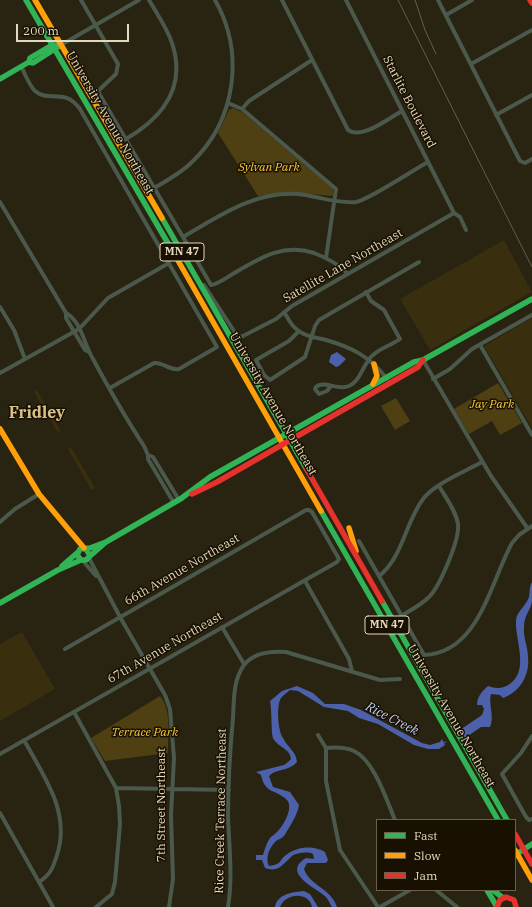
<!DOCTYPE html>
<style>
body{margin:0}
#map{position:relative;width:532px;height:907px;overflow:hidden;background:#292312;font-family:"IBM Plex Serif",serif}
canvas{display:block}
.legend{position:absolute;left:376px;top:819px;width:140px;height:72px;box-sizing:border-box;background:#181000;border:1px solid #6a604c;margin:0;padding:5px 7px;list-style:none;font-size:12px;color:#e4d9bd}
.legend li{display:flex;align-items:center;gap:8px;height:20px}
.legend b{width:20px;border:1px solid #6a604c}
.scale{position:absolute;left:16px;top:24px;width:113px;height:18px;box-sizing:border-box;border:2px solid #e4d9bd;border-top:0;padding-left:5px;font-size:12px;line-height:14px;white-space:nowrap;color:#e4d9bd;-webkit-text-stroke:3px #181000;paint-order:stroke}
</style>
<div id="map">
<canvas width="532" height="907"></canvas>
<ul class="legend">
<li><b style="height:5px;background:#30b455"></b>Fast</li>
<li><b style="height:5px;background:#ff9f0a"></b>Slow</li>
<li><b style="height:5px;background:#e5322d"></b>Jam</li>
</ul>
<div class="scale">200 m</div>
</div>
<script>
const c = document.querySelector('canvas').getContext('2d');
c.lineJoin = 'round';
function fillPath(path, color) {
  c.fillStyle = color;
  c.fill(path, 'evenodd');
}
function trace(path, color, width, dash) {
  c.strokeStyle = color;
  c.lineWidth = width;
  c.lineCap = dash ? 'butt' : 'round';
  c.setLineDash(dash || []);
  c.stroke(path);
}
function label(font, color, halo, rows, align = 'center') {
  c.font = font + ' "IBM Plex Serif",serif';
  c.lineWidth = 3;
  c.setLineDash([]);
  c.textBaseline = 'middle';
  c.strokeStyle = halo;
  c.fillStyle = color;
  for (const [text, x, y, turn = 0] of rows) {
    c.save();
    c.translate(x, y);
    c.rotate((+turn || 0) * Math.PI / 180);
    c.textAlign = isNaN(turn) ? turn : align;
    if (halo) c.strokeText(text, 0, 0);
    c.fillText(text, 0, 0);
    c.restore();
  }
}
fillPath(new Path2D(`
 M 504,240 L 532,292 L 430,350 L 400,299 Z
 M 532,318 L 532,428 L 484,346 Z
 M 37,390 L 61,431 L 58,433 L 34,392 Z
 M 71,447 L 95,488 L 91,490 L 68,449 Z
 M 22,632 L 55,689 L 0,721 L 0,644 Z`), '#392e0e');
fillPath(new Path2D(`
 M 233,108 L 242,112 L 333,189 L 333,195 L 331,196 L 291,192 L 258,196 L 218,133 L 229,110 Z
 M 498,383 L 522,423 L 500,435 L 492,421 L 469,434 L 454,409 Z
 M 396,398 L 410,421 L 395,430 L 381,406 Z
 M 160,696 C 172,710 168,735 168,753 L 105,761 L 91,738 Z`), '#4e4013');
fillPath(new Path2D(`
 M 337,352 L 346,359 L 339,366 L 336,367 L 329,362 L 331,355 Z
 M 532,582 C 532,588 532,595 532,601 C 531,610 524,615 524,627 C 523,637 528,647 528,657 C 530,675 520,692 503,698 L 500,695 L 491,694 C 488,705 495,716 490,727 L 481,727 L 465,738 L 460,730 L 482,715 L 484,709 L 482,705 L 477,705 C 477,697 482,691 488,686 C 496,689 504,689 511,683 C 529,669 515,640 516,621 C 516,612 526,606 529,597 C 530,591 529,588 532,582 Z
 M 297,686 L 313,693 L 325,704 L 344,704 L 361,710 L 422,743 L 430,745 L 440,742 L 442,739 L 445,745 L 439,749 L 428,749 L 414,745 L 378,724 L 359,718 L 348,711 L 324,707 L 298,691 L 290,690 C 287,693 283,695 281,698 C 276,706 278,731 283,738 C 288,748 296,751 297,762 C 288,772 277,768 269,776 L 273,787 L 290,792 L 299,805 C 298,814 289,828 284,836 C 281,839 279,839 276,841 C 269,848 265,858 269,866 C 283,864 278,861 286,855 C 297,846 314,845 325,852 L 328,860 L 326,863 L 307,863 L 304,869 C 310,886 331,888 337,907 L 332,907 C 330,904 328,899 325,896 C 316,888 281,873 306,858 L 314,859 L 313,854 C 309,851 296,853 292,856 C 283,864 279,873 265,868 L 262,860 L 256,860 L 256,855 L 263,855 C 265,849 266,844 270,838 C 272,836 275,834 277,832 C 283,826 295,807 286,799 C 275,789 265,794 261,775 L 256,772 L 284,765 L 288,762 L 291,759 C 290,748 277,747 273,738 C 271,732 272,710 270,701 L 282,691 Z
 M 304,891 L 310,894 L 318,907 L 312,907 C 309,891 285,893 280,907 L 275,907 C 277,894 293,892 304,891 Z`), '#4d61aa');
trace(new Path2D(`
 M 443,743 L 446,742`), '#4d61aa', 1);
trace(new Path2D(`
 M 81,0 L 118,64 L 116,74 L 98,91 L 100,95 L 211,285 C 218,284 225,279 231,275 C 257,260 282,242 314,253 C 327,258 339,264 348,274
 M 282,0 L 348,130 C 362,140 389,118 402,111
 M 346,0 L 454,213 L 460,217 L 466,230
 M 438,0 L 520,161 L 525,163 L 532,159
 M 446,15 L 472,0
 M 61,45 L 139,0
 M 471,64 L 532,30
 M 21,66 C 25,74 29,85 35,91 C 49,103 64,87 80,109 L 217,347 L 179,369 C 169,371 164,362 154,363 L 110,388
 M 228,103 L 242,109 L 336,189 L 326,258
 M 242,109 L 249,101 L 312,60
 M 496,115 L 532,95
 M 126,139 C 162,118 187,88 172,43 C 167,28 157,14 149,0
 M 154,188 C 168,180 181,173 192,162 C 236,120 245,53 215,0
 M 0,202 L 66,313 L 66,318 L 85,350 L 89,352
 M 183,237 C 219,216 254,191 298,194 C 317,196 337,204 356,202 C 369,200 413,170 428,162
 M 204,285 L 236,334 L 240,337 L 243,336 L 276,319 L 292,306 L 454,213
 M 0,307 L 14,330 L 25,359
 M 284,312 C 289,320 293,329 302,333 C 309,337 318,338 326,340 C 351,347 371,357 387,379
 M 66,313 C 81,321 84,344 92,357 C 108,387 125,417 144,446 L 148,455 L 148,459 L 174,503
 M 299,331 L 289,341 L 256,360 L 264,375 L 270,380 L 305,357 L 315,326 L 319,320 L 419,262
 M 480,345 L 532,435
 M 423,360 L 491,476 L 528,529
 M 0,373 L 79,329 L 108,298 L 169,263
 M 433,379 L 450,369 L 472,349 L 532,315
 M 330,387 L 327,391 L 319,394 L 315,389 L 316,387 C 324,380 338,391 349,386 C 361,381 363,363 373,355 C 380,348 392,345 400,339 L 384,310 L 371,301 L 366,292
 M 148,455 L 153,457 L 179,500
 M 0,522 L 15,509 L 39,494
 M 359,541 L 424,655 C 479,653 490,583 512,543 L 519,535 L 532,526
 M 89,558 L 120,617 L 165,695 L 170,709 L 174,758 L 171,815 L 173,879 L 169,907
 M 83,561 L 96,576
 M 379,576 C 403,557 405,523 423,499 C 434,484 466,471 482,462
 M 305,581 L 349,659 L 352,671
 M 401,616 C 411,610 421,605 429,597 C 440,586 460,539 458,524 C 456,511 446,498 439,486
 M 222,627 L 244,664
 M 74,712 L 116,788 L 119,806 L 120,824 L 115,882 L 112,894 L 96,907
 M 318,735 L 326,748 L 326,781 L 340,850 L 378,907
 M 532,736 L 521,753 L 502,774 L 526,817 L 529,820 L 532,819
 M 24,740 C 44,777 71,812 57,855 C 53,868 50,875 39,882
 M 326,748 C 336,747 345,747 354,751 C 374,760 387,801 395,820
 M 0,754 L 337,562 L 339,559 L 312,512 L 309,510 L 306,510 L 65,649
 M 116,788 L 229,790
 M 0,813 L 53,907
 M 436,890 L 457,907
 M 228,907 C 233,877 229,846 228,816 C 228,783 230,750 233,718 C 234,700 233,680 244,665 C 254,652 272,651 286,652 L 380,680 L 400,679
 M 380,907 L 410,890`), '#4a594b', 4);
trace(new Path2D(`
 M 26,0 L 176,257
 M 29,62 L 30,58 L 52,45 L 57,45
 M 0,79 L 29,62 L 33,63 L 61,45
 M 162,218 L 307,470
 M 179,500 L 210,477 L 414,362 L 423,360 L 532,299
 M 321,511 L 498,820
 M 86,549 L 90,556 L 86,560 L 81,560 L 77,555 L 80,549 L 90,548 L 106,542
 M 90,556 L 106,542 L 182,498
 M 62,566 L 77,553
 M 382,601 L 507,820
 M 0,603 L 58,570 L 81,560
 M 515,855 L 532,844
 M 487,890 L 497,907
 M 493,890 L 503,898`), '#30b455', 5.5);
trace(new Path2D(`
 M 35,0 L 162,218
 M 176,257 L 321,511
 M 373,384 L 377,376 L 374,364
 M 0,429 L 39,494 L 84,548
 M 349,528 L 356,551
 M 515,850 L 532,880`), '#ff9f0a', 5.5);
trace(new Path2D(`
 M 530,0 L 532,3
 M 307,470 L 382,601
 M 192,494 L 217,482 L 418,367 L 423,360
 M 515,834 L 532,864
 M 497,907 L 500,900 L 506,897 L 514,900 L 516,907`), '#e5322d', 5.5);
trace(new Path2D(`
 M 398,0 L 532,267
 M 415,0 L 425,30 L 436,54`), '#5d6153', 1);
for (const [x, y, w] of [
 [182,252,44],
 [387,625,44]
]) {
  const box = new Path2D();
  box.roundRect(x - w / 2, y - 9, w, 18, 3);
  c.fillStyle = '#181000';
  c.fill(box);
  trace(box, '#e4d9bd', 1);
}
label('bold 11px', '#e4d9bd', null, [
 ["MN 47",182,252],
 ["MN 47",387,625]
]);
label('12px', '#e4d9bd', '#181000', [
 ["Starlite Boulevard",409,102,63],
 ["University Avenue Northeast",110,123,60],
 ["Satellite Lane Northeast",343,266,-30],
 ["University Avenue Northeast",273,404,60],
 ["66th Avenue Northeast",182,570,-30],
 ["67th Avenue Northeast",165,648,-30],
 ["University Avenue Northeast",451,716,60],
 ["7th Street Northeast",162,805,-90],
 ["Rice Creek Terrace Northeast",221,811,-89]
]);
label('italic 12px', '#f8ca35', '#181000', [
 ["Sylvan Park",269,168],
 ["Jay Park",492,405],
 ["Terrace Park",145,733]
]);
label('italic 13px', '#bfcefa', '#181000', [
 ["Rice Creek",392,719,27]
]);
label('bold 16px', '#d7c187', '#181000', [
 ["Fridley",37,413]
]);
</script>
